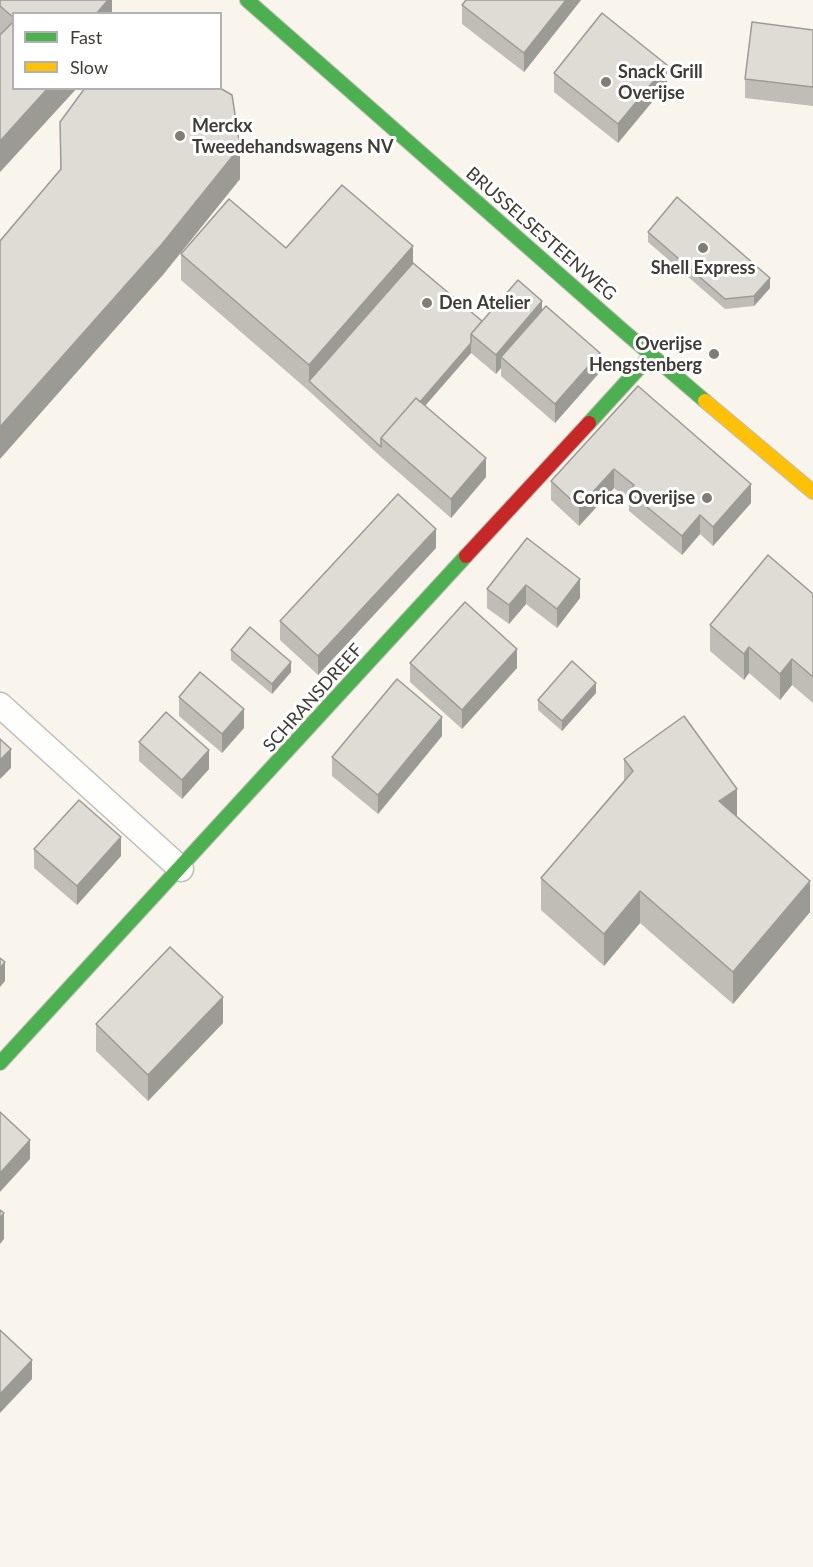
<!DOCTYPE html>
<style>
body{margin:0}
#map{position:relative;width:813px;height:1567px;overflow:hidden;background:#f9f5ed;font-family:Lato,sans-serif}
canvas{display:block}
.legend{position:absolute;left:12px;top:12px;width:210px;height:78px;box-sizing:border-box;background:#fff;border:2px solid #b2b1af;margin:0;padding:8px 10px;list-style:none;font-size:18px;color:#3f3c36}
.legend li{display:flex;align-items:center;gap:12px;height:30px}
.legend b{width:30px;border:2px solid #b2b1af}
</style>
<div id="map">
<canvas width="813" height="1567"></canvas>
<ul class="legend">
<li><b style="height:8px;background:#4caf50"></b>Fast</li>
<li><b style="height:8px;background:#ffc107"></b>Slow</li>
</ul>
</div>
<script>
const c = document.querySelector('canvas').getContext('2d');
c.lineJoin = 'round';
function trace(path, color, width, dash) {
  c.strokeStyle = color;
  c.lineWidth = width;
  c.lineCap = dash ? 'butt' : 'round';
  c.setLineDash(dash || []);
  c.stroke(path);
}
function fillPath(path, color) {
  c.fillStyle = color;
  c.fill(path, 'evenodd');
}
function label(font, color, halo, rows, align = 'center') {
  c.font = font + ' Lato,sans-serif';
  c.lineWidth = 6;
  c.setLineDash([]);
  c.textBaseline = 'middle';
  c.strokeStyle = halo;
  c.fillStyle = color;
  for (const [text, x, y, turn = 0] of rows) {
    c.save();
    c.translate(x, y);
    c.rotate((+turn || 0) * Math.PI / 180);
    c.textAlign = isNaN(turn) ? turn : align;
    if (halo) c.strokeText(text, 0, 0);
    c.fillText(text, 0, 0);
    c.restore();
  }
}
const lane = new Path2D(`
 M 0,705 L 181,869`);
const fast = new Path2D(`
 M 247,0 L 620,328 L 705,401
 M 589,423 L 651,355
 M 0,1063 L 466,556`);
const slow = new Path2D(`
 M 705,401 L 813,492`);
const jam = new Path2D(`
 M 466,556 L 589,423`);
trace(lane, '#c1bdb8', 27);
trace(fast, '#c1bdb8', 16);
trace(slow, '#c1bdb8', 16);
trace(jam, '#c1bdb8', 16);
trace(lane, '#fefefc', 24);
trace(fast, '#4caf50', 14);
trace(slow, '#ffc107', 14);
trace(jam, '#c62828', 14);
fillPath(new Path2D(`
 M 0,0 L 112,0 L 112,14 L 14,14 L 14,88 L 77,88 L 0,172 Z
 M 466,0 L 581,0 L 524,72 L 462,24 L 462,5 Z
 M 813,30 L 813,106 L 745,98 L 745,79 Z
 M 554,73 L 667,84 L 618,143 L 554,92 Z
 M 60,122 L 240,179 L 162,276 L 60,170 Z
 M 648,232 L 770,288 L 754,306 L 725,309 L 648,242 Z
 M 181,254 L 413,263 L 482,321 L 542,310 L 600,372 L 555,423 L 501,376 L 501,368 L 496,374 L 471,353 L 425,406 L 486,477 L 451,518 L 381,457 L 309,391 L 181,280 Z
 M 638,386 L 751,503 L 713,546 L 700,534 L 682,555 L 629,511 L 629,500 L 614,488 L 579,526 L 551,500 L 551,481 Z
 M 527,538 L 580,598 L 557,628 L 526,604 L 509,624 L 487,608 L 487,589 Z
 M 436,548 L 318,675 L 280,640 L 280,621 Z
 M 813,594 L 813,703 L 792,685 L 780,700 L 749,673 L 744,680 L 710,651 L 710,625 Z
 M 231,650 L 291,672 L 272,694 L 231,660 Z
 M 410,663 L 517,668 L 462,729 L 410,682 Z
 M 596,693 L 562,731 L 538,710 L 538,700 Z
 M 179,697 L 244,728 L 222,753 L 179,716 Z
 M 442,736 L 378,814 L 332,776 L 332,757 Z
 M 139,742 L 209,769 L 182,799 L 139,761 Z
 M 624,759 L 737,816 L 810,912 L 733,1004 L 640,923 L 604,966 L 541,910 L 541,878 L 624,780 Z
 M 34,849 L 121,856 L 77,905 L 34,868 Z
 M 223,1023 L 148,1101 L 96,1051 L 96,1024 Z`), '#c0bdb7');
fillPath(new Path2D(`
 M 108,0 L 112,0 L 112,14 L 96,14 Z
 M 566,0 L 581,0 L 524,72 L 524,53 Z
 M 667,65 L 667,84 L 618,143 L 618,124 Z
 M 48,88 L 77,88 L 0,172 L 0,141 Z
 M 240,147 L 240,179 L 162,276 L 0,459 L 0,427 Z
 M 413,246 L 413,273 L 309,381 L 309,365 Z
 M 770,278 L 770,288 L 754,306 L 754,296 Z
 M 542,301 L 542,320 L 501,357 L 501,368 L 496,374 L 496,355 Z
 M 471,343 L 471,353 L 390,446 L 385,442 Z
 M 600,353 L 600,372 L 555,423 L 555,404 Z
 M 486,458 L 486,477 L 451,518 L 451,499 Z
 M 614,469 L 614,488 L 579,526 L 579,507 Z
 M 751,484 L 751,503 L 713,546 L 713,527 Z
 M 700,515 L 700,534 L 682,555 L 682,536 Z
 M 436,529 L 436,548 L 318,675 L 318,656 Z
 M 580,579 L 580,598 L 557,628 L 557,609 Z
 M 526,585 L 526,604 L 509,624 L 509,605 Z
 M 749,647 L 749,673 L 744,680 L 744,654 Z
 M 517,649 L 517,668 L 462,729 L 462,710 Z
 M 792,659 L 792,685 L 780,700 L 780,674 Z
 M 291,662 L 291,672 L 272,694 L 272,684 Z
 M 596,683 L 596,693 L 562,731 L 562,721 Z
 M 244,709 L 244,728 L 222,753 L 222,734 Z
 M 442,717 L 442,736 L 378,814 L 378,795 Z
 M 11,749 L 11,768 L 0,779 L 0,760 Z
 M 209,750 L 209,769 L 182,799 L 182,780 Z
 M 737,789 L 737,821 L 719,801 Z
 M 121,837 L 121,856 L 77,905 L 77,886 Z
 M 810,881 L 810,912 L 733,1004 L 733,972 Z
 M 640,891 L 640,923 L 604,966 L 604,934 Z
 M 5,962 L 5,981 L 0,987 L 0,968 Z
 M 223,997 L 223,1023 L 148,1101 L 148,1075 Z
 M 30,1140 L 30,1159 L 0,1192 L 0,1173 Z
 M 4,1213 L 4,1239 L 0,1244 L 0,1218 Z
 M 32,1360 L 32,1379 L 0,1413 L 0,1394 Z`), '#9c9a95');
const building = new Path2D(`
 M 0,0 L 108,0 L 96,14 L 14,14 L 14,18 L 0,6 Z
 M 466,0 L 566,0 L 524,53 L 462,5 Z
 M 602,13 L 667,65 L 618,124 L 554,73 Z
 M 14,21 L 14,88 L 48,88 L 0,141 L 0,35 Z
 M 752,22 L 813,30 L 813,87 L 745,79 Z
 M 85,88 L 220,88 L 232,95 L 240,147 L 162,244 L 0,427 L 0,241 L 61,169 L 60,122 Z
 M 342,185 L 413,246 L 309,365 L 181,254 L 229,199 L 286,248 Z
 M 677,197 L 770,278 L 754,296 L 725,299 L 648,232 Z
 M 413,263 L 482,321 L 471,334 L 471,343 L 420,402 L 416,398 L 381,438 L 381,447 L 309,381 Z
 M 518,280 L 542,301 L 496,355 L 471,334 Z
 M 546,306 L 600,353 L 555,404 L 501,357 Z
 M 638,386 L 751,484 L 713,527 L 700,515 L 682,536 L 629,492 L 634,485 L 614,469 L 579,507 L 551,481 Z
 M 416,398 L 486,458 L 451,499 L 381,438 Z
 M 398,494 L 436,529 L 318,656 L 280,621 Z
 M 527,538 L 580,579 L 557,609 L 526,585 L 509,605 L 487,589 Z
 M 768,555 L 813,594 L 813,677 L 792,659 L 780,674 L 749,647 L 744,654 L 710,625 Z
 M 465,602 L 517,649 L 462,710 L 410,663 Z
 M 250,627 L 291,662 L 272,684 L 231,650 Z
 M 572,661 L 596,683 L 562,721 L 538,700 Z
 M 200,672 L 244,709 L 222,734 L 179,697 Z
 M 397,679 L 442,717 L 378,795 L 332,757 Z
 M 166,712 L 209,750 L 182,780 L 139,742 Z
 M 684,716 L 737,789 L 719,801 L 810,881 L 733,972 L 640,891 L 604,934 L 541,878 L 633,771 L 624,759 Z
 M 0,739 L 11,749 L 0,760 Z
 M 79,800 L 121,837 L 77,886 L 34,849 Z
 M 170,947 L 223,997 L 148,1075 L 96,1024 Z
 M 0,958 L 5,962 L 0,968 Z
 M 0,1112 L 30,1140 L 0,1173 Z
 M 0,1210 L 4,1213 L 0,1218 Z
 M 0,1330 L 32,1360 L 0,1394 Z`);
fillPath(building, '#dfdcd5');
trace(building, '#9c9a95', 1.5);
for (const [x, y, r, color] of [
 [606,82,6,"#807d76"],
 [180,136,6,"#807d76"],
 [703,248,6,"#807d76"],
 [427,303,6,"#807d76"],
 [714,354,6,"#807d76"],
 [707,498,6,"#807d76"]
]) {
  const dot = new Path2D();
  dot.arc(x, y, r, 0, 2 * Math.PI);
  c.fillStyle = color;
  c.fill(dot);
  trace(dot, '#fff', 2);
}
label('bold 18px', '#3f3c36', '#fff', [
 ["Snack Grill",618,72],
 ["Overijse",618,93],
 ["Merckx",192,126],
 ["Tweedehandswagens NV",192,147],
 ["Shell Express",703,268,"center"],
 ["Den Atelier",439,303],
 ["Overijse",702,344,"right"],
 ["Hengstenberg",702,365,"right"],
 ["Corica Overijse",695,498,"right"]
], 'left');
label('18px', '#3f3c36', '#fff', [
 ["BRUSSELSESTEENWEG",541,234,41],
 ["SCHRANSDREEF",313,698,-48]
]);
</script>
